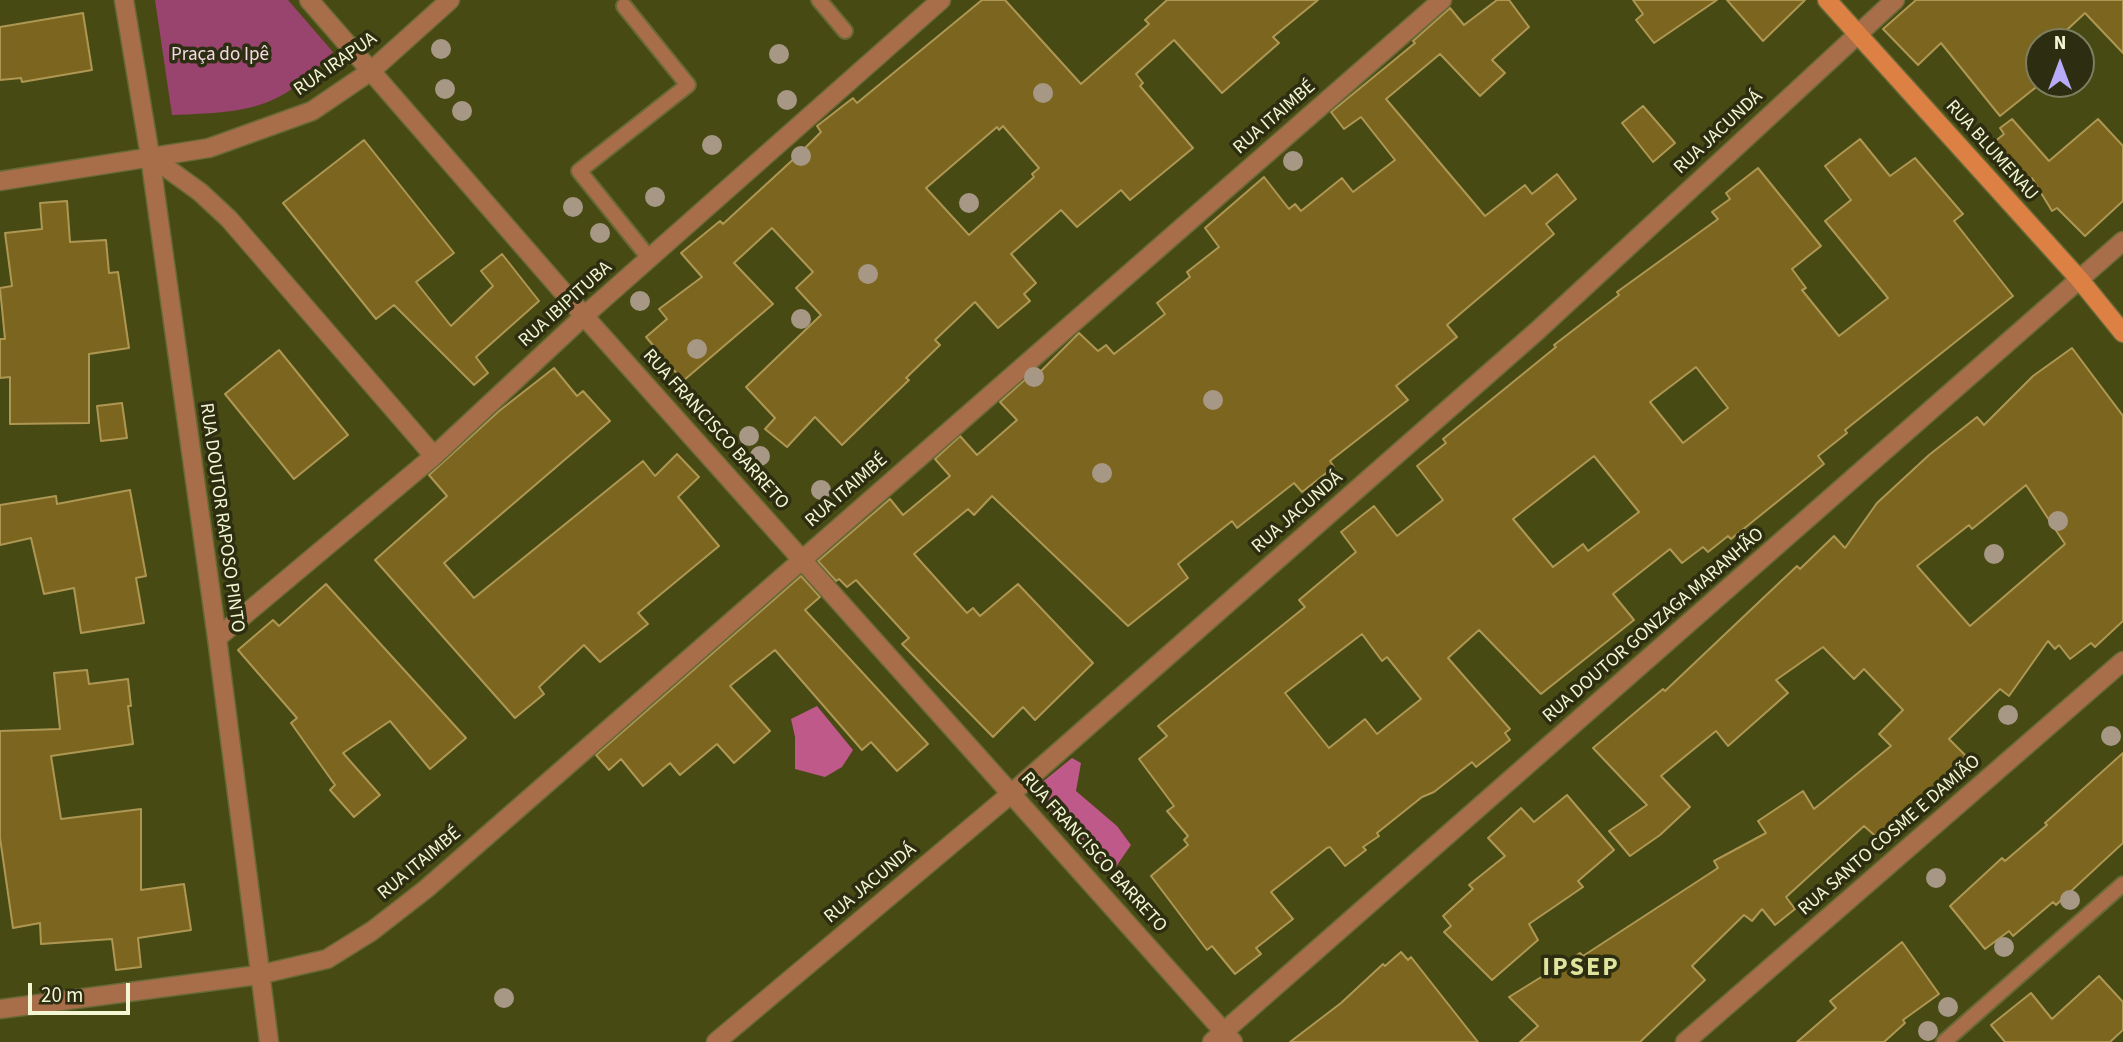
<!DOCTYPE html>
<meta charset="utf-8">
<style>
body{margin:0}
#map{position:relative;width:2123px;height:1042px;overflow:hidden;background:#484a14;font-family:"Source Sans 3",sans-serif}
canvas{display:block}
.north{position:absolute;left:2025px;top:28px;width:70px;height:70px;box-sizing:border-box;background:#2d2e11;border:2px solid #7d7e5f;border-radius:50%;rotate:0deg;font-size:19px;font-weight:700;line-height:28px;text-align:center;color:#f4f7d4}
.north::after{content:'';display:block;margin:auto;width:24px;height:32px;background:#b8abf7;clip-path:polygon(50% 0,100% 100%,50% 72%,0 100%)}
.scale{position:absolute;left:28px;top:983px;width:102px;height:32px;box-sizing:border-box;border:4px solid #f4f7d4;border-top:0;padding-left:9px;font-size:21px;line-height:24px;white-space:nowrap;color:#f4f7d4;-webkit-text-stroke:5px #2d2e11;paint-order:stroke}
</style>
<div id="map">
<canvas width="2123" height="1042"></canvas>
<div class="north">N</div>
<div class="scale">20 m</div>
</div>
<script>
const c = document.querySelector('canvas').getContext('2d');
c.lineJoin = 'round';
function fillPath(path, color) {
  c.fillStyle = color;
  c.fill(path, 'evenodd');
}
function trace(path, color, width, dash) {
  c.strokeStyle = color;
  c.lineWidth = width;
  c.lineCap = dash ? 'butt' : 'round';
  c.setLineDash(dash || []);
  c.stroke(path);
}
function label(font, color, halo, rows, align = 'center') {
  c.font = font + ' "Source Sans 3",sans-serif';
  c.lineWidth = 7;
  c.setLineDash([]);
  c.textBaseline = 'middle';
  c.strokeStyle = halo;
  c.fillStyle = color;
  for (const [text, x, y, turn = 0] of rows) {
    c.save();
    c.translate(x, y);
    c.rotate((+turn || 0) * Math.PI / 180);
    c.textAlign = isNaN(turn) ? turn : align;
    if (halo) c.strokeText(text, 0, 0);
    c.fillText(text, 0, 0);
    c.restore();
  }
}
fillPath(new Path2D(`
 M 155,0 L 288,0 L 333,52 C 279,111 248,112 172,115 Z`), '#99446e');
fillPath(new Path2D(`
 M 817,706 L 853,750 L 842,767 L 825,777 L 795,769 L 795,737 L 791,719 Z
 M 1072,758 L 1081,763 L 1076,791 L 1117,826 L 1131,845 L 1113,871 L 1030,792 Z`), '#be598a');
const building = new Path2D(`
 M 982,0 L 1005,0 L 1081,84 L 1149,24 L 1145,20 L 1167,0 L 1318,0 L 1273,37 L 1279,43 L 1222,93 L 1174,40 L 1136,74 L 1143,83 L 1140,86 L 1193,148 L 1130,200 L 1121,190 L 1077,227 L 1061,210 L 1011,254 L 1036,283 L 1024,294 L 1030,301 L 998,328 L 975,302 L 935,340 L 940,345 L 906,378 L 909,380 L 842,445 L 815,417 L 787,447 L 765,429 L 775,418 L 746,387 L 821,315 L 796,288 L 813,272 L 772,228 L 734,263 L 773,304 L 683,381 L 646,337 L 667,319 L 659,309 L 702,277 L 681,253 L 720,221 L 723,224 L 798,155 L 821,132 L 817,126 L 853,98 L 857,103 ZM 1003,126 L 1039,168 L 1032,174 L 1034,177 L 969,235 L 926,188 L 997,127 L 999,130 Z
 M 1497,0 L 1509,0 L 1529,27 L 1492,60 L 1505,73 L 1480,96 L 1440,54 L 1386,99 L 1485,216 L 1525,185 L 1532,194 L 1557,174 L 1576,199 L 1546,224 L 1554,234 L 1447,325 L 1457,337 L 1396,386 L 1408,400 L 1330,461 L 1334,467 L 1302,492 L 1294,483 L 1237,528 L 1232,521 L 1178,564 L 1188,578 L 1128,626 L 992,496 L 974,515 L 968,509 L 914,554 L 967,613 L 973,608 L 980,616 L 1018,584 L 1093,663 L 1035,720 L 1023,707 L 993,737 L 902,644 L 909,638 L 856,580 L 847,587 L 839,579 L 836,581 L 818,561 L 890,499 L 903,515 L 950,476 L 935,459 L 960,436 L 977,455 L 1017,420 L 1000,402 L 1030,375 L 1033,379 L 1079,333 L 1098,351 L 1106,345 L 1114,354 L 1165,314 L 1157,303 L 1190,277 L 1187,272 L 1219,247 L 1205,228 L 1264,177 L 1289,209 L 1295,204 L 1301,211 L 1342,178 L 1353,192 L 1395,160 L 1361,117 L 1344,129 L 1331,112 L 1415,43 L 1413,41 L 1450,8 L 1464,25 Z
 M 1633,0 L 1717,0 L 1654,43 L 1636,20 L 1643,14 Z
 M 1727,0 L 1805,0 L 1763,41 Z
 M 1916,0 L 2123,0 L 2123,53 L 2085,13 L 2054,42 L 2039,42 L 2040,84 L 2000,116 L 1941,43 L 1918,65 L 1883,29 Z
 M 83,13 L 92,70 L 22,82 L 21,78 L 0,80 L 0,27 Z
 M 1643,106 L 1675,143 L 1653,162 L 1622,123 Z
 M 2012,119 L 2049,161 L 2098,119 L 2123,146 L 2123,201 L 2085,236 L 2057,208 L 2052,211 L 2032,178 L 2027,183 L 1992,144 L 2004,134 L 2000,128 Z
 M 1860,139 L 1890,176 L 1915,158 L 1963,214 L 1954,221 L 2013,296 L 1845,430 L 1847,433 L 1818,456 L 1824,464 L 1731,539 L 1728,536 L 1708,552 L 1703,547 L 1682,563 L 1670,549 L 1613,594 L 1634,620 L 1541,694 L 1479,630 L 1448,658 L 1510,729 L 1505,733 L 1510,740 L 1476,767 L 1472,762 L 1434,792 L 1422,797 L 1377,833 L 1379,836 L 1363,847 L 1366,850 L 1345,866 L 1330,847 L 1327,848 L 1271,892 L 1293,919 L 1256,948 L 1261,954 L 1235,974 L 1212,946 L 1207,950 L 1151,876 L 1188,845 L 1184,840 L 1188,836 L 1167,811 L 1174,806 L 1139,759 L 1167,736 L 1158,726 L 1305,607 L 1299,600 L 1356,552 L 1341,532 L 1374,506 L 1397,536 L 1443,500 L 1417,466 L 1446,443 L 1443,439 L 1556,347 L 1554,345 L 1619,295 L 1617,292 L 1718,219 L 1712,212 L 1730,199 L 1726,193 L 1758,168 L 1821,246 L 1792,269 L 1806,288 L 1802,290 L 1839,336 L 1888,298 L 1825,221 L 1851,200 L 1825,166 ZM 1696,367 L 1728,408 L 1683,443 L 1650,402 ZM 1594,456 L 1639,512 L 1588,551 L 1583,544 L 1553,567 L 1513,519 ZM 1362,634 L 1382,661 L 1387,657 L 1421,699 L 1377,734 L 1365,719 L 1329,748 L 1285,693 Z
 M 364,140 L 454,253 L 416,282 L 451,326 L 493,286 L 481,271 L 502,254 L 539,301 L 476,357 L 488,373 L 474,385 L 394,305 L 376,319 L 283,203 Z
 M 67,201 L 70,242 L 106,240 L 109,273 L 118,272 L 129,348 L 89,354 L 89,423 L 10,424 L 10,377 L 0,378 L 0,339 L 5,339 L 0,288 L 12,286 L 5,233 L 42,229 L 40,203 Z
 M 2072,348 L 2123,416 L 2123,621 L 2095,647 L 2091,643 L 2070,659 L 2059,645 L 2055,649 L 2048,641 L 2009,696 L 2000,689 L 1949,739 L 1966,756 L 1881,841 L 1864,826 L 1786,897 L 1795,909 L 1775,925 L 1762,909 L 1752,921 L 1744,915 L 1692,966 L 1705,980 L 1640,1042 L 1520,1042 L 1538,1026 L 1509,997 L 1580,953 L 1583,956 L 1718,868 L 1714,861 L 1766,833 L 1758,821 L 1803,791 L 1814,809 L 1891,746 L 1879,734 L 1903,710 L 1864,669 L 1854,679 L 1823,647 L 1776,680 L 1788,693 L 1728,746 L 1716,731 L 1661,776 L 1690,807 L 1660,835 L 1630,856 L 1609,831 L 1647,805 L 1593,748 L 1663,689 L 1665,691 L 1797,566 L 1800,569 L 1834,536 L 1845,548 L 1877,503 L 1929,455 L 1977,417 L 1984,425 L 2033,376 ZM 2026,485 L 2065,544 L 1970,626 L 1917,566 L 1969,525 L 1972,529 Z
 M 279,350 L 348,435 L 294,479 L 225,394 Z
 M 554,368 L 577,396 L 583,391 L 610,421 L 444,563 L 474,598 L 643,461 L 655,476 L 677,454 L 699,477 L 678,497 L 719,546 L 638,613 L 648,624 L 600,662 L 584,645 L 539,687 L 544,694 L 515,718 L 375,560 L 447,496 L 429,475 L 499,411 Z
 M 122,403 L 127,438 L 101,441 L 97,406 Z
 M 130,490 L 146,576 L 136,578 L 144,623 L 81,633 L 74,588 L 44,594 L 31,538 L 0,545 L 0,505 L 56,496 L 57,504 Z
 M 801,576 L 820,597 L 805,610 L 928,744 L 897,771 L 871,742 L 862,750 L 775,650 L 730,686 L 770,731 L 734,763 L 717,744 L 680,775 L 670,763 L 643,786 L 621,759 L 609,770 L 596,755 Z
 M 326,584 L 466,738 L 430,769 L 390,721 L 343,753 L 380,795 L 354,817 L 330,790 L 335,785 L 291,723 L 297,718 L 238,650 L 273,620 L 279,626 Z
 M 87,670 L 89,684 L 128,679 L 131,706 L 128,706 L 133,744 L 51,756 L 61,819 L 141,809 L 141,890 L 184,884 L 191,930 L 138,938 L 141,967 L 116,970 L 112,939 L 41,944 L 40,923 L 13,928 L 0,838 L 0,731 L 60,729 L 54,673 Z
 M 2123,753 L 2123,843 L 2056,905 L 2053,902 L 2013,936 L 2009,931 L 1985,949 L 1950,906 L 2002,858 L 2005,861 L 2047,825 L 2045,823 Z
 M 1567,795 L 1614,850 L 1578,881 L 1583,887 L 1529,924 L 1538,940 L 1492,980 L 1444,932 L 1451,926 L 1443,916 L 1473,889 L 1469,885 L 1505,856 L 1488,838 L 1521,808 L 1534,822 Z
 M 1902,942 L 1939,994 L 1903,1020 L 1905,1023 L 1884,1042 L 1797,1042 L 1836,1008 L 1830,1001 Z
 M 1401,952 L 1408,960 L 1411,957 L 1478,1042 L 1290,1042 L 1341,1003 L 1383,964 L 1385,966 Z
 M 2099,976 L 2123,1002 L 2123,1030 L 2110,1042 L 2005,1042 L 1991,1025 L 2031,993 L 2052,1019 Z`);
fillPath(building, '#7c661f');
trace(building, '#ae9753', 2);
const lane = new Path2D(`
 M 819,0 L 845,31
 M 624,6 L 688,85 L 579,171 L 650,259
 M 1944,1042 L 2123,884`);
const street = new Path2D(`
 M 124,0 L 150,156 L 217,638 L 269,1042
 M 309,0 L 584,316 L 1233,1042
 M 150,156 L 200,192 L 229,219 L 434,456
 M 0,181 L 209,148 L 312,111 L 371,71 L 450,0
 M 217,638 L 434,456 L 584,316 L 941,0
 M 0,1009 L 258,975 L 327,959 L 372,931 L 426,889 L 1442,0
 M 716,1042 L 1012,793 L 1537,331 L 1895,0
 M 1212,1042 L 2123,241
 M 1685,1042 L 2123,661`);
const secondary = new Path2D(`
 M 1827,0 L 2080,280 L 2123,333`);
trace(lane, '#676937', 18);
trace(street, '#676937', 21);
trace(secondary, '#676937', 21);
trace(lane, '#a86d49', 14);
trace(street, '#a86d49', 18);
trace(secondary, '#dd8044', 18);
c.fillStyle = '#a79886';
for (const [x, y] of [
 [441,49],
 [779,54],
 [445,89],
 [1043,93],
 [787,100],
 [462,111],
 [712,145],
 [801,156],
 [1293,161],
 [655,197],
 [969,203],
 [573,207],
 [600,233],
 [868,274],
 [640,301],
 [801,319],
 [697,349],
 [1034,377],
 [1213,400],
 [749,436],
 [760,456],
 [1102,473],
 [821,490],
 [2058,521],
 [1994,554],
 [2008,715],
 [2111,736],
 [1936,878],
 [2070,900],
 [2004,947],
 [504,998],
 [1948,1007],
 [1928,1031]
]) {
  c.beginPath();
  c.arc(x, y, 10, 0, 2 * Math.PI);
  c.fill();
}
label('19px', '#f4d8e3', '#2d2e11', [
 ["Praça do Ipê",220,56]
]);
label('19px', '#f4f7d4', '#2d2e11', [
 ["RUA IRAPUA",336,65,-35],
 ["RUA ITAIMBÉ",1275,118,-41],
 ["RUA JACUNDÁ",1719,133,-43],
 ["RUA BLUMENAU",1991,151,48],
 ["RUA IBIPITUBA",566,305,-42],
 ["RUA FRANCISCO BARRETO",715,430,48],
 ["RUA ITAIMBÉ",847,491,-41],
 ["RUA JACUNDÁ",1298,513,-41],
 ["RUA DOUTOR RAPOSO PINTO",221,518,82],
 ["RUA DOUTOR GONZAGA MARANHÃO",1654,626,-41],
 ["RUA SANTO COSME E DAMIÃO",1890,836,-41],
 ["RUA FRANCISCO BARRETO",1093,853,48],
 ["RUA ITAIMBÉ",420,864,-40],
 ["RUA JACUNDÁ",871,884,-40]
]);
c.letterSpacing = '2px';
label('bold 26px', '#dfe49d', '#2d2e11', [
 ["IPSEP",1581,969]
]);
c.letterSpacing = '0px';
</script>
